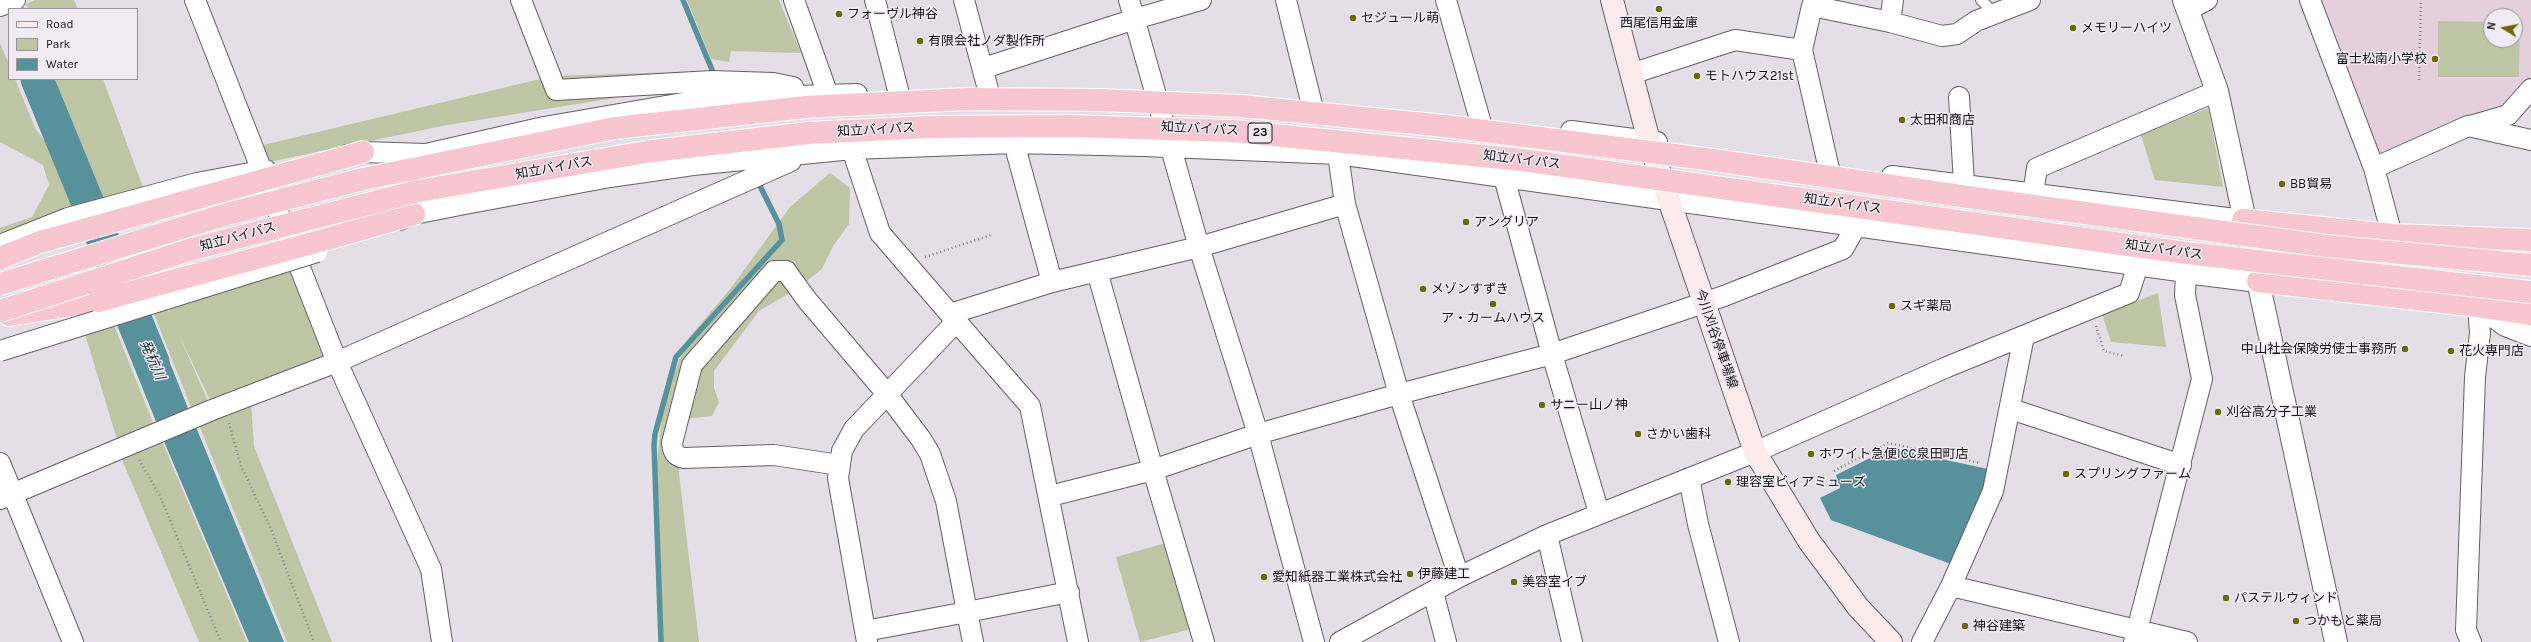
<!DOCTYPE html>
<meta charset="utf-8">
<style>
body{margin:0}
#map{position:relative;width:2531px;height:642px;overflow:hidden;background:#e4dee7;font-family:Karla,sans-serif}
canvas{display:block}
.legend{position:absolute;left:8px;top:8px;width:130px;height:72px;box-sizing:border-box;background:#f1ebf4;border:1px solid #99949b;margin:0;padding:5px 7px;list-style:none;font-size:12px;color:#141215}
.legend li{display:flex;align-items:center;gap:8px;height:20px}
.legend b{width:20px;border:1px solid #99949b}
.north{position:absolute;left:2483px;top:8px;width:40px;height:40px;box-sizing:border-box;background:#f1ebf4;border:1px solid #99949b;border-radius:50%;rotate:280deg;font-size:11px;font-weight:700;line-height:16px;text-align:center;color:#141215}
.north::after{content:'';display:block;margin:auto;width:14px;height:18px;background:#696a07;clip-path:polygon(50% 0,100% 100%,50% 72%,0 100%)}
</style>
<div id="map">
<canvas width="2531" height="642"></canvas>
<ul class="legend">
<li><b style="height:5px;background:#fceaed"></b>Road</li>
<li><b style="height:11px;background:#bec5a5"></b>Park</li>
<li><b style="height:11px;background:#56919c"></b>Water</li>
</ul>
<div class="north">N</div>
</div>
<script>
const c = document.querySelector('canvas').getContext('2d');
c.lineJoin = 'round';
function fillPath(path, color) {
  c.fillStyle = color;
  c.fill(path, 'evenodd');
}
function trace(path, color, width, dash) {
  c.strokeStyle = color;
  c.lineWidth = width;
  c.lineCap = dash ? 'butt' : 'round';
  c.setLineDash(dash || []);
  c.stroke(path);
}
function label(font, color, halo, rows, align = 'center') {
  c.font = font + ' Karla,"Noto Sans JP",sans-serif';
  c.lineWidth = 3;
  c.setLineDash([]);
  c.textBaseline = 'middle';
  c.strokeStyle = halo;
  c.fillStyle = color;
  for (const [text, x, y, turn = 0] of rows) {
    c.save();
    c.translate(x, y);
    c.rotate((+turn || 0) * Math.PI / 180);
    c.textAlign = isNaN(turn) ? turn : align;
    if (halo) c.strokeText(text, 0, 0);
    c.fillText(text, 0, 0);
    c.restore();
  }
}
fillPath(new Path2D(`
 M 2317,0 L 2531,0 L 2531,78 L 2505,107 L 2460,120 L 2374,156 ZM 2491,16 L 2515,16 L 2515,40 L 2491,40 Z`), '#e5cfdc');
fillPath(new Path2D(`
 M 35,0 L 74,0 L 78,9 L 28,9 L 26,4 Z
 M 687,0 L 779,0 L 801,53 L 731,51 L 729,62 L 711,59 Z
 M 2438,21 L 2491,22 L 2491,40 L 2515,40 L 2515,23 L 2520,23 L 2519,77 L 2438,77 Z
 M 0,43 L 9,64 L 9,79 L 15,79 L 35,128 L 69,174 L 79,208 L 0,236 L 0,228 L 32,217 L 49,185 L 43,165 L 0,142 Z
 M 705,71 L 708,83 L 447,125 L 264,163 L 259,146 L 553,76 Z
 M 55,79 L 103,79 L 145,193 L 103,205 Z
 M 2208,108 L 2223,187 L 2155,180 L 2141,135 Z
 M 830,173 L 850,188 L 849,224 L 833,246 L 822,269 L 798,288 L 759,311 L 714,371 L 714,388 L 719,402 L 712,416 L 684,419 L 679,474 L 699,642 L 663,642 L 657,462 L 663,403 L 687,340 L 731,288 L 790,207 Z
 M 291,262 L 330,359 L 212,404 L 179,335 L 211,408 L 194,415 L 154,314 L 167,308 L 170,313 L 169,305 Z
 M 2158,293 L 2166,347 L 2111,342 L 2102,314 Z
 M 114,325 L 156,430 L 118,443 L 85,334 Z
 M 251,403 L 254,446 L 332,642 L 287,642 L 199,425 Z
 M 161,439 L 247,642 L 199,642 L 120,455 Z
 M 1166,543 L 1191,629 L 1140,642 L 1116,557 Z`), '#bec5a5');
fillPath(new Path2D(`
 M 151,315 L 191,416 L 159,429 L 117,325 Z
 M 196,427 L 284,642 L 249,642 L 163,439 Z
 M 1890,448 L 1988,469 L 1983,492 L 1951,564 L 1831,520 L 1820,498 L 1840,488 L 1836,475 Z`), '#56919c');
trace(new Path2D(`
 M 683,0 L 715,77
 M 661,642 L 654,445 L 655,434 L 676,357 L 782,240 L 779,224 L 757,180`), '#56919c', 5.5);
trace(new Path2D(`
 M 37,79 L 153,362`), '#56919c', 33);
const service = new Path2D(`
 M 1981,0 L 1995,14`);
const minor = new Path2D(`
 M 195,0 L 337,362 L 431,569 L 442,642
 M 521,0 L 556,90 L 712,81 L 773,83 L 793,87
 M 794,0 L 828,95
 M 875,0 L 899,94
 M 964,0 L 989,93
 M 1129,0 L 1199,247 L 1258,434 L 1314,642
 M 1286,0 L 1312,105
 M 1446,0 L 1480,120
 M 2310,0 L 2374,168 L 2392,235
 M 0,6 L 15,0
 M 2188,10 L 2207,0
 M 1890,22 L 1893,0
 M 1802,50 L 1829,169
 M 984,68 L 1135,19 L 1201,0
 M 1631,74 L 1735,40 L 1802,50 L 1812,6 L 1890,22 L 1942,36 L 1957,34 L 1976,21 L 2030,0
 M 1959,97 L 1964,184
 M 2470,126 L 2508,115 L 2531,89
 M 1571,131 L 1657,142
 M 1014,143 L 1052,282
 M 852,149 L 880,233 L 950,314 L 1052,282 L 1199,247 L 1345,204
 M 1338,154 L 1345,204 L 1399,394 L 1459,577
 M 347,155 L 363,152 L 426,154 L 544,127 L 706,99 L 857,94
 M 2374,168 L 2468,126 L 2531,140
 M 1892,176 L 2243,220
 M 1504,177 L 1552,354 L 1599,513
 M 2033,194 L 2037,168 L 2217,91
 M 400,220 L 414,214 L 465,204 L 610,177 L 693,165 L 852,149 L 1014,143 L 1143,146 L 1338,154 L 2186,272 L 2185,295 L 2202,379 L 2134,642
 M 0,245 L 68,218 L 197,183 L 266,170
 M 1097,271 L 1153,470 L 1204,642
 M 2478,306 L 2505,326 L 2531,336
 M 950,314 L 1030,406 L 1078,642
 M 2011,409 L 2181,465
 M 0,463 L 73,642
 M 839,465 L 774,455 L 684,458 C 675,456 673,452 672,443 L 692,365 L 774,271 L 786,271 L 807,300 L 887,394 L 921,439 L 930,454 L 946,501 L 967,612 L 865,631
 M 1689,478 L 1698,524 L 1729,642
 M 1050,496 L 1153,470 L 1258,434 L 1399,394 L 1552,354 L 1724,296 L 1843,249 L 1856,226
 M 0,499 L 212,410 L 337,362 L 791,161
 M 1547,535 L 1572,642
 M 1951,586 L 2187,642
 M 1433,592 L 1446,642
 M 867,642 L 838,478 L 842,451 L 854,429 L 956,322
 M 973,642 L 967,612 L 1069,592
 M 1340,642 L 1459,577 L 1547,535 L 1755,452 L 1947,367 L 2129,293 L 2138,265
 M 1922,642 L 1951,586 L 1993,491 L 2024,336
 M 2471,642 L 2466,630 L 2475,377 L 2480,333 L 2478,306`);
const tertiary = new Path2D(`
 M 2184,0 L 2217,91 L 2336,642
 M 2186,272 L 2258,281`);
const secondary = new Path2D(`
 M 1612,0 L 1649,141 L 1755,452 L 1809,541 L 1858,607 L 1891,642`);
const trunk = new Path2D(`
 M 281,175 L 363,152
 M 2243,220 L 2392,235 L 2531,240
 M 331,238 L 414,214
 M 2258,281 L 2478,306 L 2531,314
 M 9,315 L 98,301`);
trace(service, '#656068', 12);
trace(minor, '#656068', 22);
trace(tertiary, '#656068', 24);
trace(secondary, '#656068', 24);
trace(trunk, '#fff', 24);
trace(new Path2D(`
 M 2419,80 L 2421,0
 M 925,257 L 991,235
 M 2096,326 L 2104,351 L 2124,356
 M 229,423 L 241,466 L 271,529 L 314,642
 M 139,460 L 160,496 L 221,642
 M 1834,471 L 1888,443 L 1980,463`), '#858187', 2.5, [1, 3]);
trace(service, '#fff', 10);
trace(minor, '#fff', 20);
trace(tertiary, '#fff', 22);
trace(secondary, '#fceaed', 22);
trace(trunk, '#f7c6d0', 22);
const minorBridge = new Path2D(`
 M 0,351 L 317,252`);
const trunkBridge = new Path2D(`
 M 0,258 L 40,242 L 281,175
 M 0,284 L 227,214 L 363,179 L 615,128 L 806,107 L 967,99 L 1100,100 L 1241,106 L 1445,126 L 1706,159 L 1968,197 L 2326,246 L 2531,265
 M 98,301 L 331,238
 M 0,311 L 189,250 L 418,191 L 652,151 L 809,133 L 928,127 L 1070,126 L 1234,131 L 1522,160 L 2186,253 L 2531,292`);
trace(minorBridge, '#656068', 22, []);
trace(trunkBridge, '#fff', 24, []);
trace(minorBridge, '#fff', 20);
trace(trunkBridge, '#f7c6d0', 22);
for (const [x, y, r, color] of [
 [1659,9,4,"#696a07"],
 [839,14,4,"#696a07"],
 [1353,18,4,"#696a07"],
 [2073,28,4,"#696a07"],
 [920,41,4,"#696a07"],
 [2435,59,4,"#696a07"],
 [1697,76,4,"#696a07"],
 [1902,120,4,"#696a07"],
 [2282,184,4,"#696a07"],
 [1466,222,4,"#696a07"],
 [1423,289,4,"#696a07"],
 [1493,304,4,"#696a07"],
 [1892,306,4,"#696a07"],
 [2405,349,4,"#696a07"],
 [2451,351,4,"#696a07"],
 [1542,405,4,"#696a07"],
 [2218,412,4,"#696a07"],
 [1638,434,4,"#696a07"],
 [1811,454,4,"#696a07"],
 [2066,474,4,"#696a07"],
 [1728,482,4,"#696a07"],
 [1410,574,4,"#696a07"],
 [1264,577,4,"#696a07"],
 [1514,582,4,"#696a07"],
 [2226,598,4,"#696a07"],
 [2296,621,4,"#696a07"],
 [1965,626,4,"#696a07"]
]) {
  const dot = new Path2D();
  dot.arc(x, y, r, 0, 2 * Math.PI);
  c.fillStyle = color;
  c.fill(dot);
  trace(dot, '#f1ebf4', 1.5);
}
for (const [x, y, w] of [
 [1260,133,24]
]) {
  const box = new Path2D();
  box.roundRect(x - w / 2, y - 10, w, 20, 3);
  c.fillStyle = '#f1ebf4';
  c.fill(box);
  trace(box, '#141215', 1);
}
label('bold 12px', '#141215', null, [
 ["23",1260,133]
]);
label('13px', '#141215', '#f1ebf4', [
 ["フォーヴル神谷",847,14],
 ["セジュール萌",1361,18],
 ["西尾信用金庫",1659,23,"center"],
 ["メモリーハイツ",2081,28],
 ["有限会社ノダ製作所",928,41],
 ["富士松南小学校",2427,59,"right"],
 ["モトハウス21st",1705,76],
 ["太田和商店",1910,120],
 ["BB貿易",2290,184],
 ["アングリア",1474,222],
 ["メゾンすずき",1431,289],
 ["スギ薬局",1900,306],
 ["ア・カームハウス",1493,318,"center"],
 ["中山社会保険労使士事務所",2397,349,"right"],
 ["花火専門店",2459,351],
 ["サニー山ノ神",1550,405],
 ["刈谷高分子工業",2226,412],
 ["さかい歯科",1646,434],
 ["ホワイト急便ICC泉田町店",1819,454],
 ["スプリングファーム",2074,474],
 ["理容室ビィアミューズ",1736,482],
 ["伊藤建工",1418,574],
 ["愛知紙器工業株式会社",1272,577],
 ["美容室イブ",1522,582],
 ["パステルウィンド",2234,598],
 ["つかもと薬局",2304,621],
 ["神谷建築",1973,626]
], 'left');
label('13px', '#141215', '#f1ebf4', [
 ["知立バイパス",1200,129,3],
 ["知立バイパス",876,130,-3],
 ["知立バイパス",1522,160,7],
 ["知立バイパス",554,168,-10],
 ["知立バイパス",1843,204,8],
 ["知立バイパス",238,237,-15],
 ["知立バイパス",2164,250,8],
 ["今川刈谷停車場線",1716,339,71]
]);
label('italic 14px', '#153339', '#f1ebf4', [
 ["発杭川",152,360,66]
]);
</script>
